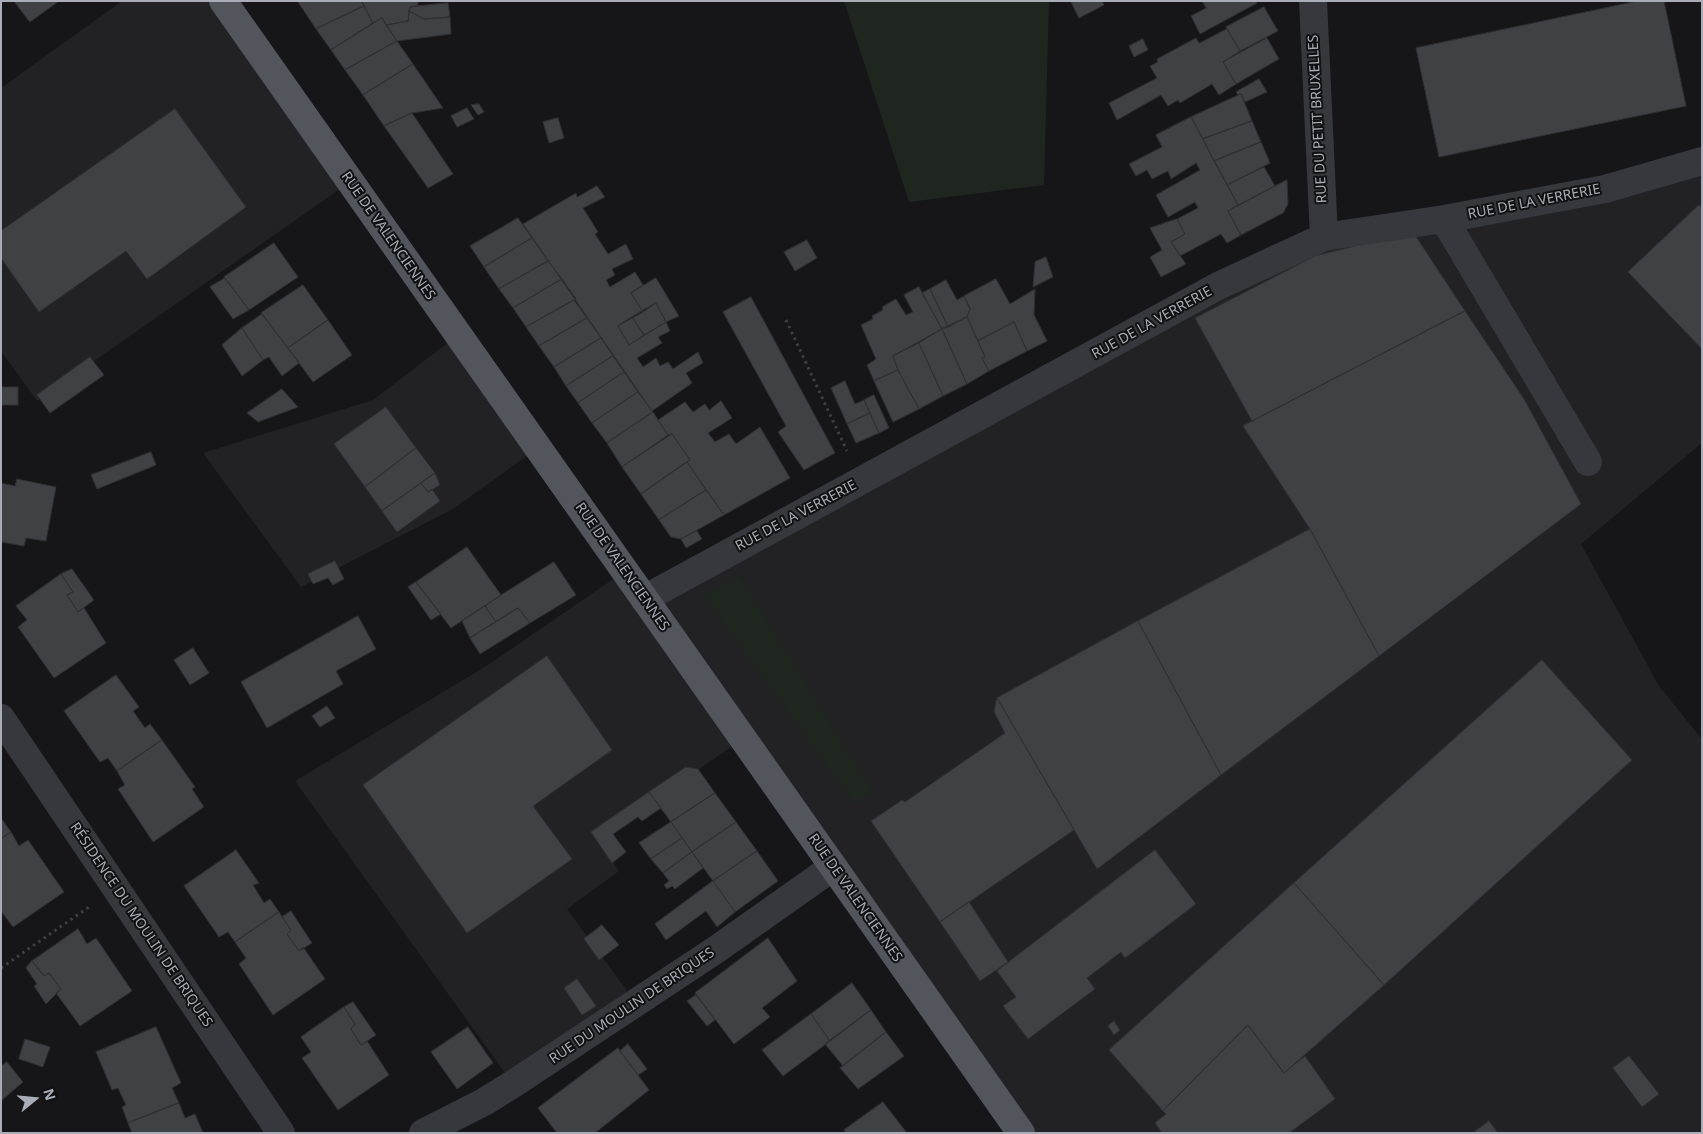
<!DOCTYPE html>
<meta charset="utf-8">
<style>
body{margin:0}
#map{position:relative;width:1703px;height:1134px;overflow:hidden;background:#161618;font-family:"Noto Sans",sans-serif}
canvas{display:block}
.frame{position:absolute;inset:0;border:2px solid #a8adb8;pointer-events:none}
.north{position:absolute;left:10px;top:1074px;width:50px;height:50px;-webkit-text-stroke:4px #111113;paint-order:stroke;rotate:73deg;font-size:14px;font-weight:700;line-height:20px;text-align:center;color:#a8adb8}
.north::after{content:'';display:block;margin:auto;width:18px;height:22px;background:#a8adb8;clip-path:polygon(50% 0,100% 100%,50% 72%,0 100%)}
</style>
<div id="map">
<canvas width="1703" height="1134"></canvas>
<div class="frame"></div>
<div class="north">N</div>
</div>
<script>
const c = document.querySelector('canvas').getContext('2d');
c.lineJoin = 'round';
function fillPath(path, color) {
  c.fillStyle = color;
  c.fill(path, 'evenodd');
}
function trace(path, color, width, dash) {
  c.strokeStyle = color;
  c.lineWidth = width;
  c.lineCap = dash ? 'butt' : 'round';
  c.setLineDash(dash || []);
  c.stroke(path);
}
function label(font, color, halo, rows, align = 'center') {
  c.font = font + ' "Noto Sans",sans-serif';
  c.lineWidth = 4;
  c.setLineDash([]);
  c.textBaseline = 'middle';
  c.strokeStyle = halo;
  c.fillStyle = color;
  for (const [text, x, y, turn = 0] of rows) {
    c.save();
    c.translate(x, y);
    c.rotate((+turn || 0) * Math.PI / 180);
    c.textAlign = isNaN(turn) ? turn : align;
    if (halo) c.strokeText(text, 0, 0);
    c.fillText(text, 0, 0);
    c.restore();
  }
}
fillPath(new Path2D(`
 M 122,1 L 223,1 L 350,182 L 37,401 L 1,351 L 1,88 Z
 M 1702,161 L 1702,443 L 1581,544 L 1659,686 L 1702,739 L 1702,1133 L 1021,1133 L 743,739 L 597,839 L 619,871 L 567,909 L 636,1003 L 513,1084 L 295,781 L 488,665 L 625,571 L 644,599 L 1324,237 Z
 M 458,335 L 538,448 L 453,509 L 301,587 L 203,453 L 373,400 Z`), '#222225');
fillPath(new Path2D(`
 M 844,1 L 1049,1 L 1044,185 L 909,202 Z
 M 739,575 L 873,792 L 854,803 L 704,596 Z`), '#1e261f');
const building = new Path2D(`
 M 14,1 L 59,1 L 30,22 Z
 M 300,1 L 362,1 L 364,6 L 316,29 L 298,2 Z
 M 362,1 L 418,1 L 418,6 L 410,7 L 408,21 L 386,25 L 382,18 L 373,23 Z
 M 1073,1 L 1102,1 L 1104,5 L 1079,18 L 1071,2 Z
 M 1202,1 L 1256,1 L 1257,3 L 1200,34 L 1191,16 L 1206,8 Z
 M 1638,1 L 1664,1 L 1686,106 L 1439,157 L 1416,48 Z
 M 448,3 L 450,17 L 424,19 L 409,11 L 410,7 Z
 M 364,6 L 373,23 L 331,50 L 316,29 Z
 M 1264,7 L 1278,31 L 1240,51 L 1226,27 Z
 M 409,11 L 424,19 L 450,17 L 451,34 L 397,41 L 386,25 L 408,21 Z
 M 382,18 L 397,41 L 345,70 L 331,50 Z
 M 1227,29 L 1240,51 L 1223,62 L 1236,84 L 1219,95 L 1212,84 L 1180,103 L 1178,100 L 1168,106 L 1161,95 L 1117,120 L 1109,103 L 1157,78 L 1150,66 L 1158,62 L 1157,59 L 1196,38 L 1199,43 Z
 M 1267,38 L 1279,59 L 1236,84 L 1223,62 Z
 M 1143,39 L 1148,50 L 1134,57 L 1129,46 Z
 M 397,41 L 413,64 L 363,95 L 345,70 Z
 M 413,64 L 443,108 L 412,113 L 384,126 L 363,95 Z
 M 1259,79 L 1267,92 L 1245,102 L 1241,94 L 1238,95 L 1236,92 Z
 M 1241,94 L 1252,121 L 1203,139 L 1191,117 Z
 M 479,104 L 484,112 L 478,115 L 471,105 Z
 M 467,108 L 474,119 L 457,127 L 451,116 Z
 M 175,109 L 246,207 L 147,279 L 126,251 L 39,312 L 1,258 L 1,231 Z
 M 412,113 L 453,174 L 428,188 L 384,126 Z
 M 1191,117 L 1238,205 L 1228,211 L 1241,235 L 1227,243 L 1221,234 L 1180,256 L 1171,242 L 1185,234 L 1177,219 L 1198,208 L 1195,202 L 1168,217 L 1156,195 L 1200,170 L 1196,163 L 1171,179 L 1168,171 L 1152,179 L 1147,170 L 1136,176 L 1129,164 L 1162,147 L 1156,135 Z
 M 558,118 L 564,138 L 549,143 L 543,122 Z
 M 1252,121 L 1261,142 L 1214,161 L 1203,139 Z
 M 1261,142 L 1270,163 L 1227,185 L 1214,161 Z
 M 1264,167 L 1275,186 L 1238,205 L 1227,185 Z
 M 1287,180 L 1288,204 L 1283,213 L 1241,235 L 1228,211 Z
 M 597,186 L 605,197 L 583,208 L 598,232 L 595,234 L 608,254 L 626,244 L 633,259 L 612,269 L 615,275 L 606,280 L 610,287 L 635,272 L 643,285 L 631,293 L 643,312 L 618,326 L 629,345 L 666,322 L 670,331 L 658,337 L 662,343 L 637,358 L 643,367 L 656,358 L 660,366 L 668,362 L 673,369 L 698,352 L 703,363 L 686,373 L 692,383 L 652,411 L 523,224 L 576,193 L 577,197 Z
 M 1699,205 L 1702,208 L 1702,349 L 1628,272 Z
 M 518,218 L 532,238 L 484,267 L 470,246 Z
 M 1177,219 L 1185,234 L 1171,242 L 1186,264 L 1161,277 L 1150,257 L 1162,250 L 1150,228 Z
 M 1413,232 L 1465,311 L 1252,421 L 1195,318 L 1315,256 Z
 M 532,238 L 548,261 L 499,289 L 484,267 Z
 M 807,240 L 817,258 L 795,271 L 784,252 Z
 M 274,243 L 298,277 L 249,310 L 224,277 Z
 M 1046,257 L 1053,277 L 1033,287 L 1035,262 Z
 M 548,261 L 562,279 L 513,308 L 499,289 Z
 M 225,278 L 249,310 L 233,319 L 210,287 Z
 M 656,278 L 679,316 L 666,322 L 656,303 L 643,312 L 631,293 Z
 M 562,279 L 576,299 L 526,327 L 513,308 Z
 M 996,279 L 1010,304 L 1035,289 L 1034,315 L 1047,341 L 1027,351 L 1014,322 L 978,341 L 967,317 L 970,309 L 964,296 Z
 M 946,280 L 957,300 L 964,296 L 970,309 L 967,317 L 948,327 L 930,289 Z
 M 303,285 L 328,320 L 288,348 L 261,313 Z
 M 919,287 L 942,329 L 893,356 L 898,370 L 874,381 L 867,365 L 876,359 L 861,325 L 873,319 L 872,316 L 883,310 L 882,307 L 896,299 L 906,315 L 913,312 L 904,295 Z
 M 930,289 L 935,299 L 948,327 L 942,329 L 922,293 Z
 M 751,297 L 835,453 L 804,470 L 778,432 L 786,426 L 723,312 Z
 M 574,300 L 587,318 L 539,346 L 526,327 Z
 M 656,303 L 666,322 L 644,335 L 632,317 Z
 M 1465,311 L 1524,399 L 1581,504 L 1379,656 L 1310,529 L 1243,426 Z
 M 262,314 L 299,363 L 282,376 L 269,357 L 263,360 L 242,328 Z
 M 632,317 L 644,335 L 629,345 L 618,326 Z
 M 967,317 L 985,357 L 982,358 L 989,371 L 967,384 L 942,329 Z
 M 587,318 L 601,338 L 554,367 L 539,346 Z
 M 328,320 L 352,355 L 313,382 L 288,348 Z
 M 1014,322 L 1027,351 L 989,371 L 982,358 L 985,357 L 978,341 Z
 M 242,328 L 263,360 L 242,376 L 222,345 Z
 M 942,329 L 967,384 L 943,396 L 919,343 Z
 M 601,338 L 613,356 L 566,386 L 554,367 Z
 M 919,343 L 943,396 L 919,409 L 898,370 L 893,356 Z
 M 613,356 L 624,372 L 578,403 L 566,386 Z
 M 90,357 L 104,375 L 50,413 L 37,395 Z
 M 898,370 L 919,409 L 893,422 L 874,381 Z
 M 624,372 L 638,392 L 592,423 L 578,403 Z
 M 845,381 L 855,404 L 864,400 L 870,413 L 847,424 L 831,388 Z
 M 2,387 L 18,387 L 18,405 L 1,405 Z
 M 282,389 L 298,407 L 258,422 L 247,413 Z
 M 638,392 L 653,412 L 607,443 L 592,423 Z
 M 874,395 L 889,428 L 879,433 L 864,400 Z
 M 721,401 L 732,418 L 708,433 L 715,442 L 729,434 L 736,444 L 760,427 L 790,478 L 724,515 L 687,462 L 690,460 L 672,434 L 668,435 L 658,420 L 685,402 L 693,412 L 705,404 L 709,410 Z
 M 386,407 L 416,448 L 365,487 L 334,444 Z
 M 653,412 L 668,435 L 622,467 L 607,443 Z
 M 870,413 L 879,433 L 856,443 L 847,424 Z
 M 672,434 L 690,460 L 641,494 L 622,467 Z
 M 416,448 L 435,473 L 382,511 L 365,487 Z
 M 151,452 L 156,465 L 97,489 L 91,475 Z
 M 687,462 L 706,490 L 659,520 L 641,494 Z
 M 435,473 L 440,485 L 428,492 L 421,483 Z
 M 17,479 L 56,487 L 46,541 L 26,538 L 24,546 L 1,542 L 1,483 L 15,486 Z
 M 421,483 L 428,492 L 432,489 L 440,501 L 397,532 L 382,511 Z
 M 706,490 L 724,515 L 681,539 L 671,537 L 659,520 Z
 M 1310,529 L 1379,656 L 1221,775 L 1138,621 Z
 M 697,531 L 702,539 L 686,548 L 681,539 Z
 M 467,547 L 501,595 L 451,628 L 416,582 Z
 M 335,561 L 344,579 L 333,585 L 328,578 L 313,584 L 308,574 Z
 M 554,562 L 576,595 L 530,623 L 518,608 L 496,622 L 485,606 L 501,595 Z
 M 72,569 L 94,600 L 78,612 L 67,595 L 73,592 L 61,574 Z
 M 61,574 L 73,592 L 67,595 L 78,612 L 84,608 L 106,643 L 54,678 L 18,627 L 27,620 L 16,606 Z
 M 416,582 L 441,614 L 431,620 L 408,587 Z
 M 485,606 L 496,622 L 470,638 L 462,621 Z
 M 518,608 L 530,623 L 480,654 L 470,638 Z
 M 358,616 L 376,649 L 336,671 L 343,684 L 267,728 L 241,682 Z
 M 1138,621 L 1221,775 L 1097,869 L 997,698 Z
 M 193,648 L 209,673 L 190,685 L 174,660 Z
 M 547,656 L 612,750 L 533,806 L 572,859 L 467,933 L 363,785 Z
 M 1542,660 L 1632,760 L 1384,985 L 1294,883 Z
 M 116,675 L 139,707 L 133,711 L 145,728 L 150,724 L 162,740 L 117,771 L 108,758 L 100,762 L 64,711 Z
 M 997,698 L 1074,830 L 940,922 L 871,821 L 902,800 L 905,802 L 1005,733 L 994,712 Z
 M 327,706 L 335,718 L 320,727 L 312,716 Z
 M 162,740 L 195,787 L 192,789 L 204,807 L 153,842 L 118,789 L 125,785 L 117,771 Z
 M 686,767 L 698,769 L 715,793 L 671,822 L 649,792 Z
 M 649,792 L 661,808 L 642,821 L 638,817 L 613,834 L 626,852 L 612,863 L 591,832 Z
 M 715,793 L 736,822 L 692,852 L 671,822 Z
 M 1,818 L 11,832 L 1,839 Z
 M 671,822 L 682,838 L 651,859 L 639,843 Z
 M 736,822 L 757,851 L 713,881 L 692,852 Z
 M 11,832 L 19,846 L 28,840 L 64,892 L 13,927 L 1,911 L 1,839 Z
 M 682,838 L 692,852 L 663,873 L 651,859 Z
 M 236,850 L 259,883 L 253,885 L 264,903 L 270,899 L 279,912 L 235,942 L 228,932 L 219,937 L 184,886 Z
 M 1155,850 L 1196,904 L 1125,958 L 1121,952 L 1087,978 L 1095,989 L 1028,1039 L 1003,1006 L 1016,997 L 997,971 Z
 M 757,851 L 778,881 L 735,912 L 713,881 Z
 M 692,852 L 703,868 L 675,889 L 672,886 L 667,889 L 664,885 L 669,881 L 663,873 Z
 M 713,881 L 735,912 L 717,927 L 706,911 L 666,940 L 655,924 Z
 M 1294,883 L 1384,985 L 1284,1073 L 1248,1025 L 1163,1111 L 1109,1050 Z
 M 969,902 L 1008,962 L 980,981 L 940,922 Z
 M 291,911 L 312,943 L 299,951 L 287,934 L 291,930 L 282,917 Z
 M 279,912 L 291,930 L 287,934 L 299,951 L 303,947 L 325,979 L 273,1015 L 239,964 L 246,958 L 235,942 Z
 M 602,925 L 619,945 L 599,960 L 584,939 Z
 M 78,929 L 87,944 L 96,938 L 132,991 L 80,1026 L 56,993 L 61,989 L 49,973 L 44,976 L 32,961 Z
 M 768,938 L 797,981 L 762,1008 L 770,1017 L 734,1044 L 695,993 Z
 M 32,961 L 44,976 L 49,973 L 61,989 L 46,1004 L 34,986 L 37,984 L 26,968 Z
 M 577,979 L 596,1006 L 582,1015 L 564,988 Z
 M 852,983 L 871,1010 L 830,1041 L 811,1014 Z
 M 696,995 L 715,1020 L 707,1026 L 687,1001 Z
 M 353,1002 L 376,1035 L 361,1045 L 351,1029 L 355,1024 L 344,1007 Z
 M 344,1007 L 355,1024 L 351,1029 L 361,1045 L 367,1041 L 389,1075 L 338,1110 L 302,1058 L 311,1052 L 301,1037 Z
 M 871,1010 L 886,1032 L 843,1066 L 825,1044 Z
 M 811,1014 L 830,1041 L 783,1076 L 762,1050 Z
 M 1114,1021 L 1120,1030 L 1114,1035 L 1108,1026 Z
 M 1248,1025 L 1284,1073 L 1305,1056 L 1335,1099 L 1289,1133 L 1162,1133 L 1155,1123 L 1166,1114 L 1163,1111 Z
 M 156,1027 L 181,1083 L 172,1088 L 179,1103 L 128,1123 L 122,1107 L 126,1105 L 118,1088 L 112,1090 L 96,1052 Z
 M 468,1027 L 493,1063 L 457,1089 L 431,1052 Z
 M 886,1032 L 904,1056 L 858,1089 L 840,1068 Z
 M 25,1039 L 50,1047 L 43,1067 L 19,1059 Z
 M 628,1044 L 647,1069 L 638,1075 L 620,1051 Z
 M 618,1048 L 649,1090 L 595,1133 L 557,1133 L 538,1108 Z
 M 1629,1056 L 1659,1094 L 1642,1107 L 1613,1068 Z
 M 7,1062 L 23,1082 L 1,1101 L 1,1066 Z
 M 883,1102 L 907,1133 L 846,1133 L 844,1130 Z
 M 179,1103 L 185,1118 L 195,1114 L 203,1133 L 132,1133 L 128,1123 Z
 M 1489,1121 L 1498,1133 L 1473,1133 Z`);
fillPath(building, '#404145');
trace(building, '#303034', 1);
trace(new Path2D(`
 M 786,320 L 847,451
 M 1,968 L 89,907`), '#3d3f44', 3, [2.5, 4]);
trace(new Path2D(`
 M 1313,1 L 1324,237
 M 1444,219 L 1588,462
 M 644,599 L 1218,286 L 1324,237 L 1444,219 L 1605,189 L 1702,161
 M 1,718 L 281,1133
 M 423,1133 L 484,1102 L 513,1084 L 717,949 L 833,867`), '#37383d', 28);
trace(new Path2D(`
 M 223,1 L 1021,1133`), '#53555c', 28);
label('14px', '#a8adb8', '#111113', [
 ["RUE DU PETIT BRUXELLES",1318,119,-93],
 ["RUE DE LA VERRERIE",1534,202,-11],
 ["RUE DE VALENCIENNES",388,236,55],
 ["RUE DE LA VERRERIE",1152,323,-29],
 ["RUE DE LA VERRERIE",796,516,-28],
 ["RUE DE VALENCIENNES",622,567,55],
 ["RUE DE VALENCIENNES",855,898,55],
 ["RÉSIDENCE DU MOULIN DE BRIQUES",141,925,56],
 ["RUE DU MOULIN DE BRIQUES",632,1006,-34]
]);
</script>
